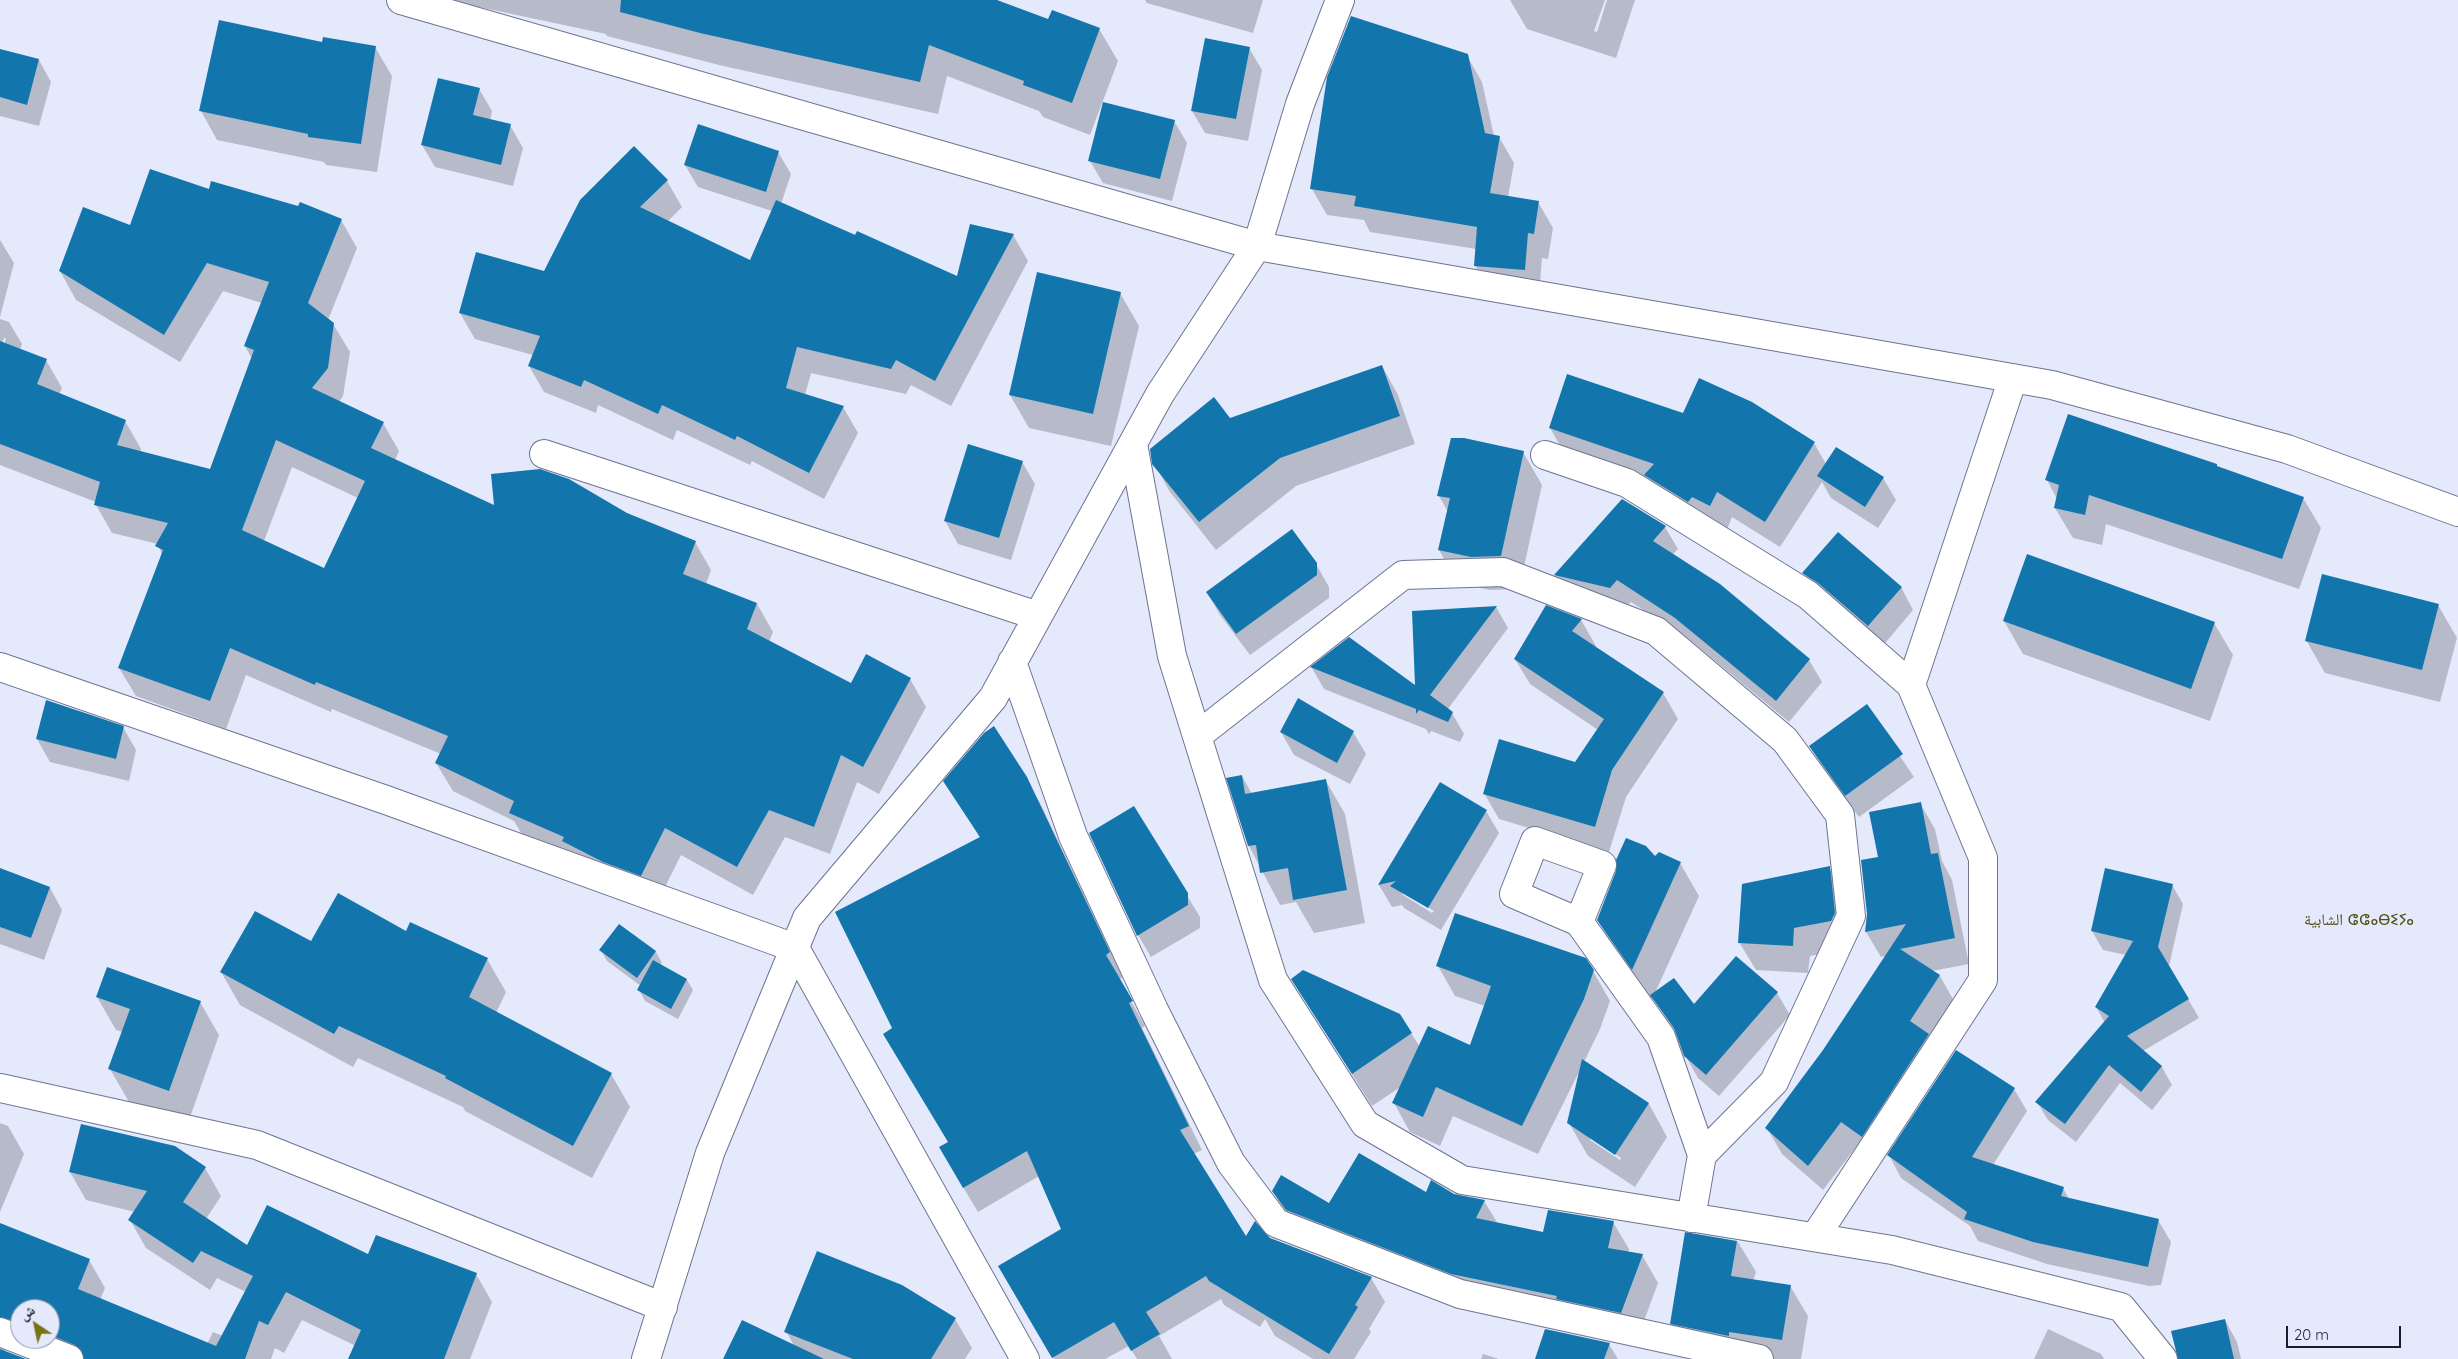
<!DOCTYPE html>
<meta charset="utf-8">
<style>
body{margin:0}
#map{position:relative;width:2458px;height:1359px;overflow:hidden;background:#e4e9fc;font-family:Quicksand,"Noto Naskh Arabic",sans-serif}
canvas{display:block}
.north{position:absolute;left:10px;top:1299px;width:50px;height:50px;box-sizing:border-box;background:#e4e9fc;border:1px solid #9397a7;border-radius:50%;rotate:326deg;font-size:14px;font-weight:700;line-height:20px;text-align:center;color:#1a1d28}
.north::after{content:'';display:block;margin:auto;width:18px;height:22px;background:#7a7316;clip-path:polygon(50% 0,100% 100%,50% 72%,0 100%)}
.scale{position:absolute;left:2286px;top:1326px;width:115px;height:22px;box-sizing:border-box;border:2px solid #1a1d28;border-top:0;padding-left:6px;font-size:15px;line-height:18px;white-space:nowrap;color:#1a1d28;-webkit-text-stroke:4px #e4e9fc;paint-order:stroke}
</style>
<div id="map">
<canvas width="2458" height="1359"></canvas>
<div class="north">ش</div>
<div class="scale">20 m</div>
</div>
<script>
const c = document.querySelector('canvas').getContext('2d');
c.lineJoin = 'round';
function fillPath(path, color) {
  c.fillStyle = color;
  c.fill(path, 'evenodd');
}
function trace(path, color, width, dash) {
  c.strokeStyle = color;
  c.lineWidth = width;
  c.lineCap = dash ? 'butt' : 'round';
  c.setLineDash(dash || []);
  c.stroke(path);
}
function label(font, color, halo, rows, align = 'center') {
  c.font = font + ' Quicksand,"Noto Naskh Arabic","Noto Sans Tifinagh",sans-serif';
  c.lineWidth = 5;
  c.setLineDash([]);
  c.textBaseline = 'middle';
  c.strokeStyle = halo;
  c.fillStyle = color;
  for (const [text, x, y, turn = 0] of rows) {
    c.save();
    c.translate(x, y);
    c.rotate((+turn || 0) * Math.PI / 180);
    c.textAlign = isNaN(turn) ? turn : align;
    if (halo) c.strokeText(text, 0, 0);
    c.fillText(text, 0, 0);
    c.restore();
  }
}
fillPath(new Path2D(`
 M 446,0 L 994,0 L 1049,21 L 1099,29 L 1118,61 L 1090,135 L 1043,117 L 1039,111 L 947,76 L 938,114 L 719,65 L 607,36 L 606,34 Z
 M 1145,0 L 1263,0 L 1253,33 L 1147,3 Z
 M 1510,0 L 1605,0 L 1594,31 L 1597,32 L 1607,0 L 1635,0 L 1616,58 L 1527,29 Z
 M 323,44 L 375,47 L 392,76 L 377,172 L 326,165 L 324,162 L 217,140 L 201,111 Z
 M 1249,48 L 1262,70 L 1248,141 L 1205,133 L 1192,111 Z
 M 0,50 L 39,60 L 51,82 L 39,126 L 0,116 Z
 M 1467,56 L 1482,82 L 1494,136 L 1499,137 L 1514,163 L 1508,197 L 1538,202 L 1553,228 L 1548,259 L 1542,258 L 1539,295 L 1490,291 L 1475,265 L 1476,249 L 1370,232 L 1364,220 L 1327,215 L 1312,189 Z
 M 479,89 L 492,111 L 490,121 L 510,125 L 523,148 L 513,186 L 435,167 L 422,145 Z
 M 1174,121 L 1187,143 L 1172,201 L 1103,183 L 1090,161 Z
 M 778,152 L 791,174 L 781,204 L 958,277 L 1013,235 L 1028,261 L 951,406 L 911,385 L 906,394 L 811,373 L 805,395 L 843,407 L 858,433 L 824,499 L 752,461 L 750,465 L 677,430 L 673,440 L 598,405 L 596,413 L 544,392 L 529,366 L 533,355 L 475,339 L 460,313 L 544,272 L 667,181 L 682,207 L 667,222 L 750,262 L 772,211 L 698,187 L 685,165 Z
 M 209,191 L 341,220 L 357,248 L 328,320 L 333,324 L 350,352 L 343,396 L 339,402 L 383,423 L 399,451 L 395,460 L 496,507 L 627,514 L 695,542 L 711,570 L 706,584 L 757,604 L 773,632 L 769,642 L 851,684 L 910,679 L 926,707 L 879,794 L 857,782 L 830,854 L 785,837 L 753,895 L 681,855 L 657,903 L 526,841 L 514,821 L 453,791 L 436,763 L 441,754 L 332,709 L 331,712 L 246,675 L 226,729 L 136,696 L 119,668 L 162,555 L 158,544 L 112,533 L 96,505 L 96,502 L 0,465 L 0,360 L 6,338 L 4,338 L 0,351 L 0,319 L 9,322 L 22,344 L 20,350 L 46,360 L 62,388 L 59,395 L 125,421 L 141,449 L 140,452 L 211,471 L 252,359 L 245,346 L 262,303 L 223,291 L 180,362 L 76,300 L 60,271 L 130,226 ZM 292,467 L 358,498 L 325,569 L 264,541 Z
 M 0,240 L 14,263 L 0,317 Z
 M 1120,293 L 1139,326 L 1111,446 L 1029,428 L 1010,395 Z
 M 1382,366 L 1398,395 L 1415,444 L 1296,486 L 1216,550 L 1170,492 L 1154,463 L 1230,420 Z
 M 1683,415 L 1814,443 L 1826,464 L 1883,478 L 1896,500 L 1878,528 L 1831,498 L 1822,482 L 1780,547 L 1732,517 L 1726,532 L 1565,454 L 1550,428 Z
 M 1523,452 L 1542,485 L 1519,589 L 1490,590 L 1458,583 L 1439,550 L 1448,512 L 1439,496 Z
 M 1022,462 L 1035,484 L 1011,560 L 958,544 L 945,521 Z
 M 2216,465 L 2219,468 L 2303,498 L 2321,528 L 2299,589 L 2106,524 L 2102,545 L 2073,538 L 2055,508 L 2057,499 L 2047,480 Z
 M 1665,527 L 1678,549 L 1672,555 L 1809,660 L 1822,682 L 1789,722 L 1690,640 L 1631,602 L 1623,610 L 1568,597 L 1555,575 Z
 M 1316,564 L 1329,587 L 1329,598 L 1250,655 L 1220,615 L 1207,592 Z
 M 1804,573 L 1901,587 L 1913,610 L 1881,648 L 1817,595 Z
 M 2438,605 L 2457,638 L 2440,702 L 2325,673 L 2306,640 Z
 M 1496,607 L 1508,628 L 1448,709 L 1452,713 L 1464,734 L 1460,742 L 1431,731 L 1429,734 L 1426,729 L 1324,689 L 1312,668 L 1349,639 L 1416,687 L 1414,612 Z
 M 1546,607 L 1581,620 L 1596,646 L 1595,647 L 1663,693 L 1678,719 L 1626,797 L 1609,852 L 1499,819 L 1484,793 L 1575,763 L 1598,730 L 1530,684 L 1515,659 Z
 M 2004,621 L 2214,623 L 2233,655 L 2210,721 L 2023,654 Z
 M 1866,706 L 1914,777 L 1859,817 L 1823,768 L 1810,746 Z
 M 123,727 L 136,750 L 129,781 L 50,762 L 37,739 Z
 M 1281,732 L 1353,732 L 1366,754 L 1350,784 L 1294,755 Z
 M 1242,776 L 1252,794 L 1326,781 L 1345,814 L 1365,923 L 1314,933 L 1296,902 L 1280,905 L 1249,846 L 1228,779 Z
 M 1025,778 L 1040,803 L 1123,977 L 1119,980 L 1145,1026 L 1142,1028 L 1202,1150 L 1193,1154 L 1246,1238 L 1270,1239 L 1371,1278 L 1385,1302 L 1369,1329 L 1371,1332 L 1354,1359 L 1313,1359 L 1275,1336 L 1265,1319 L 1260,1327 L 1224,1305 L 1221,1299 L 1159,1336 L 1172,1359 L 1137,1359 L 1129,1346 L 1105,1359 L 1054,1359 L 1000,1267 L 1063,1229 L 1039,1176 L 978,1212 L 954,1172 L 949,1142 L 894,1029 L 980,838 L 945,781 Z
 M 1440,784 L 1486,811 L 1499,833 L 1441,930 L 1404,908 L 1402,905 L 1392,907 L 1379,885 ZM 1402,892 L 1434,911 L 1432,913 L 1403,895 Z
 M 1920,803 L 1935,829 L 1942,861 L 1952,880 L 1969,964 L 1932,971 L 1940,976 L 1954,1001 L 1877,1162 L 1856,1147 L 1823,1190 L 1782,1154 L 1767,1128 L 1824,1051 L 1886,956 L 1881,957 L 1866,932 L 1879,858 Z
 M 1091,834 L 1186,894 L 1200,917 L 1200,928 L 1151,957 L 1138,935 Z
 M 1654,858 L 1680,863 L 1699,896 L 1655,993 L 1694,1006 L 1737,958 L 1777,993 L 1790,1015 L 1719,1096 L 1698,1078 L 1685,1055 L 1678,1037 L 1653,997 L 1651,1001 L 1617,953 L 1598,920 Z
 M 1829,868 L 1845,896 L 1847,949 L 1810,956 L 1808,973 L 1756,970 L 1739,942 Z
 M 0,869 L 50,888 L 62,910 L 44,960 L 0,944 Z
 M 2172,885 L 2183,904 L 2169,966 L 2199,1018 L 2143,1051 L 2162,1067 L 2172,1085 L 2152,1110 L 2120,1083 L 2076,1142 L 2048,1120 L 2037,1102 L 2105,1023 L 2096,1007 L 2126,955 L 2103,950 L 2092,931 Z
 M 620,925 L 656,952 L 662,963 L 660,965 L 687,980 L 693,990 L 678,1019 L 645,1001 L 639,990 L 641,986 L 607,961 L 601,950 Z
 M 406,933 L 487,959 L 506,992 L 496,1013 L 611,1074 L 630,1107 L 592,1178 L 465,1111 L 463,1107 L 358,1058 L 353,1067 L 240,1005 L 221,972 L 311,943 Z
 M 1438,966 L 1593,971 L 1610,1001 L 1600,1029 L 1584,1062 L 1649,1104 L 1667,1137 L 1635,1187 L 1588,1156 L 1569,1123 L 1579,1072 L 1538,1154 L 1453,1116 L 1440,1146 L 1410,1132 L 1394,1103 L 1402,1086 L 1372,1106 L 1292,979 L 1411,1033 L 1420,1047 L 1470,1047 L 1485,1006 L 1455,996 ZM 1590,1137 L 1621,1158 L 1620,1160 L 1590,1140 Z
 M 97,997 L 200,1002 L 219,1035 L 188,1123 L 129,1102 L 110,1069 L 123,1032 L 116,1030 Z
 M 1956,1052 L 2014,1089 L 2027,1111 L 1993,1165 L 2063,1188 L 2069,1199 L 2158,1220 L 2171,1242 L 2161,1285 L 2149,1286 L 2047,1264 L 1978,1241 L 1970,1226 L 1901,1178 L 1889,1155 Z
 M 0,1123 L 8,1126 L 24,1154 L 0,1212 Z
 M 205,1168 L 221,1196 L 206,1219 L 247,1247 L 369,1256 L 476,1274 L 492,1302 L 470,1359 L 350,1359 L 356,1346 L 302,1320 L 284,1353 L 275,1348 L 271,1359 L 58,1359 L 7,1348 L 4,1352 L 23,1359 L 0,1359 L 0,1224 L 89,1260 L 105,1288 L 100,1300 L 207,1344 L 213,1332 L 223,1336 L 246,1292 L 217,1278 L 210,1290 L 146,1248 L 130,1220 L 135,1212 L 86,1200 L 70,1172 ZM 20,1309 L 50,1309 L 50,1339 L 20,1339 Z
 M 1273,1191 L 1330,1205 L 1426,1194 L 1454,1195 L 1484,1201 L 1498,1224 L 1544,1234 L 1613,1222 L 1629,1249 L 1628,1253 L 1642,1255 L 1658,1283 L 1637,1340 L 1468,1301 L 1289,1219 Z
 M 1686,1234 L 1738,1242 L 1756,1272 L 1753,1281 L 1790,1286 L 1808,1316 L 1801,1359 L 1714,1359 L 1689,1354 L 1672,1323 Z
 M 955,1319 L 972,1348 L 965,1359 L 725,1359 L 794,1346 L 786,1331 Z
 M 2225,1320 L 2237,1342 L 2241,1359 L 2179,1359 Z
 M 2048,1329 L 2101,1354 L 2104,1359 L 2034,1359 Z
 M 1609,1344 L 1618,1359 L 1536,1359 Z
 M 1483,1354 L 1499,1359 L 1481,1359 Z`), '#0003');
fillPath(new Path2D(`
 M 621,0 L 997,0 L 1048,19 L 1052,10 L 1100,28 L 1072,103 L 1023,85 L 1024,81 L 929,45 L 920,82 L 700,33 L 620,12 Z
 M 1351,16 L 1468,54 L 1485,133 L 1500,136 L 1490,193 L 1539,201 L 1534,234 L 1528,233 L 1525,270 L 1474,266 L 1477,227 L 1354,206 L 1356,196 L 1310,189 L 1327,77 Z
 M 219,20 L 322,42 L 323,37 L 376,46 L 361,144 L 308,137 L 308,134 L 199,111 Z
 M 1205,38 L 1250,47 L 1236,119 L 1191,111 Z
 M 0,49 L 39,59 L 27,105 L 0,97 Z
 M 438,78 L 480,88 L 473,115 L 511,124 L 501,165 L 421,145 Z
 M 1103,102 L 1175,120 L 1160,179 L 1088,161 Z
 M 698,124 L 779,151 L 766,192 L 684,165 Z
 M 634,146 L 668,180 L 640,207 L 750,260 L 776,200 L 855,235 L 857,231 L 957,276 L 970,224 L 1014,234 L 935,381 L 896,360 L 891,369 L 797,347 L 786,388 L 844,406 L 809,473 L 737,436 L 735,440 L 662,405 L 658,414 L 584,380 L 581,387 L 528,366 L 540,336 L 459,313 L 476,252 L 544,271 L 580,200 Z
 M 150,169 L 209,189 L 211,181 L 298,206 L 300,202 L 342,219 L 308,303 L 334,323 L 328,368 L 312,388 L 384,422 L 371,448 L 494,505 L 491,474 L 540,469 L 569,479 L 627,513 L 696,541 L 683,574 L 757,603 L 747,629 L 851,683 L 866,654 L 911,678 L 863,767 L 841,755 L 814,827 L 769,810 L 737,867 L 665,828 L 641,876 L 603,862 L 562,841 L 564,837 L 509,813 L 514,801 L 435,763 L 448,736 L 316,682 L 315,685 L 230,648 L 210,701 L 118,668 L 163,550 L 155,546 L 168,523 L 94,505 L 100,482 L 0,444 L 0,341 L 47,359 L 37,384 L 126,420 L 117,445 L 210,469 L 254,350 L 244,346 L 269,282 L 207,263 L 164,335 L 59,271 L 83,207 L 130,225 ZM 276,440 L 365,481 L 324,568 L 242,530 Z
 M 1037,272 L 1121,292 L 1093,414 L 1009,395 Z
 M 1382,365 L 1400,416 L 1280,458 L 1199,522 L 1152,464 L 1150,449 L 1214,397 L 1230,418 Z
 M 1567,374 L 1683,413 L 1699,378 L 1752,402 L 1815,442 L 1765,522 L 1717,492 L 1710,506 L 1692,497 L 1688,502 L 1644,475 L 1654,464 L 1549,428 Z
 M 2068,414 L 2217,464 L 2217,466 L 2304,497 L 2282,559 L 2089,495 L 2085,515 L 2054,508 L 2059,485 L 2045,480 Z
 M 1451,438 L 1464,438 L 1524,451 L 1501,556 L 1471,557 L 1438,550 L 1450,498 L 1437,496 Z
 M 968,444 L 1023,461 L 999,538 L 944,521 Z
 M 1836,447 L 1884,477 L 1865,507 L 1817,476 Z
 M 1622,499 L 1666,526 L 1653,541 L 1720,584 L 1810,659 L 1776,701 L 1675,618 L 1617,580 L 1610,588 L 1554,575 Z
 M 1292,529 L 1317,563 L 1317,575 L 1236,634 L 1206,592 Z
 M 1838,532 L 1902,587 L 1868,626 L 1818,583 L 1802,573 Z
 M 2027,554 L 2215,622 L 2191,689 L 2003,621 Z
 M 2322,574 L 2439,604 L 2422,670 L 2305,641 Z
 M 1546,605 L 1582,619 L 1572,631 L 1664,692 L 1612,770 L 1595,827 L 1483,794 L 1499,739 L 1575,762 L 1604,719 L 1514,659 Z
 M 1497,606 L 1430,695 L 1453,712 L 1448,722 L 1419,710 L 1416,714 L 1416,709 L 1310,667 L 1349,637 L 1415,685 L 1412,611 Z
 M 1298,698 L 1354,731 L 1337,763 L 1280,732 Z
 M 46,700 L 124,726 L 116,759 L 36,739 Z
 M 1867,704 L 1903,754 L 1845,796 L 1809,746 Z
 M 994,726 L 1027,777 L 1110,952 L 1106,955 L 1133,1001 L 1129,1003 L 1189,1126 L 1180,1130 L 1246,1236 L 1255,1221 L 1270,1238 L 1372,1277 L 1355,1305 L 1358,1307 L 1329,1354 L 1209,1281 L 1206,1276 L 1146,1312 L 1160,1334 L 1131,1351 L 1114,1322 L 1052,1358 L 998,1266 L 1061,1229 L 1027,1151 L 963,1188 L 939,1147 L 948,1142 L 883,1034 L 892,1028 L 835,912 L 980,837 L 943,781 L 984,733 Z
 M 1242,775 L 1245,794 L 1326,779 L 1347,890 L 1293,900 L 1288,868 L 1260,873 L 1256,845 L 1248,846 L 1226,778 Z
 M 1440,782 L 1487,810 L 1428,908 L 1390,886 L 1396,881 L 1378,885 Z
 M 1921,802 L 1931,854 L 1938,853 L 1955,938 L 1900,949 L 1940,975 L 1910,1021 L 1929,1034 L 1862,1137 L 1841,1122 L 1808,1166 L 1765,1128 L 1823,1050 L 1906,924 L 1865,932 L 1867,914 L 1861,860 L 1878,857 L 1869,812 Z
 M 1134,806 L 1188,893 L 1188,905 L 1137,936 L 1089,833 Z
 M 1626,838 L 1646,846 L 1655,856 L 1659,852 L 1681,862 L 1632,970 L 1597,920 L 1616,871 L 1616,860 Z
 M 1830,866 L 1835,913 L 1831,921 L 1794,928 L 1793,946 L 1738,943 L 1742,884 Z
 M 0,868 L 50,887 L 31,938 L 0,927 Z
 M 2105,868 L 2173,884 L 2158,947 L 2189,999 L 2127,1036 L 2162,1066 L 2141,1092 L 2109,1065 L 2065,1124 L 2035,1102 L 2109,1016 L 2095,1007 L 2133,941 L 2091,931 Z
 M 338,893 L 406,931 L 410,922 L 488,958 L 469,997 L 612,1073 L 573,1146 L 445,1078 L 446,1076 L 339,1026 L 334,1034 L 220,972 L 255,911 L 311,941 Z
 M 1455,913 L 1586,958 L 1594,970 L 1584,999 L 1522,1126 L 1436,1087 L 1423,1117 L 1392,1103 L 1428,1026 L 1470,1045 L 1491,986 L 1436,966 Z
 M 619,924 L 656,951 L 637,978 L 599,950 Z
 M 1736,956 L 1778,992 L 1706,1075 L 1684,1056 L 1674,1028 L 1650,995 L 1674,978 L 1694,1004 Z
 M 653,960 L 687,979 L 671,1009 L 637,990 Z
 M 107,967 L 201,1001 L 169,1091 L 108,1069 L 130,1009 L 96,997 Z
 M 1303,970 L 1400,1014 L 1412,1033 L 1352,1074 L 1291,979 Z
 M 1956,1050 L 2015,1088 L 1972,1157 L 2064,1187 L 2061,1196 L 2159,1219 L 2148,1267 L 2033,1242 L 1964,1219 L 1967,1212 L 1887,1155 Z
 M 1582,1059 L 1649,1103 L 1615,1155 L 1567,1123 Z
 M 81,1124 L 175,1146 L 206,1167 L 183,1202 L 247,1245 L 267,1205 L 368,1254 L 376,1235 L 477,1273 L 444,1359 L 348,1359 L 361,1330 L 286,1292 L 268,1325 L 259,1321 L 245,1359 L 84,1359 L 81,1350 L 75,1345 L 50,1335 L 50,1309 L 20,1309 L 20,1323 L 0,1317 L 0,1223 L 90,1259 L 78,1289 L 216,1346 L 253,1276 L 201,1251 L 193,1263 L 128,1220 L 147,1191 L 69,1172 Z
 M 1359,1153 L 1426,1192 L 1431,1180 L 1454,1194 L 1485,1200 L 1476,1218 L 1543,1232 L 1548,1210 L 1614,1221 L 1608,1248 L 1643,1254 L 1621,1313 L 1556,1299 L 1557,1296 L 1451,1274 L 1286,1210 L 1272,1191 L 1281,1175 L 1329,1203 Z
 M 1685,1232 L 1737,1241 L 1731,1276 L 1791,1285 L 1782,1340 L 1729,1332 L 1729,1336 L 1670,1324 Z
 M 817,1251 L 902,1285 L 956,1318 L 931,1359 L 853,1359 L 784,1332 Z
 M 2225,1319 L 2234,1359 L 2178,1359 L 2171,1331 Z
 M 742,1320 L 824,1359 L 723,1359 Z
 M 1545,1329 L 1610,1343 L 1604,1359 L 1535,1359 Z
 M 0,1349 L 26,1359 L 0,1359 Z`), '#1276ad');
const minor = new Path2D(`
 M 401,0 L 1257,246 L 2052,385 L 2287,449 L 2458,512
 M 1133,444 L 1172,656 L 1273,980 L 1365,1124 L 1462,1180 L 1892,1250 L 2121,1307 L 2163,1359
 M 544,454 L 1038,616
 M 1545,455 L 1627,483 L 1808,595 L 1911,685 L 1983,858 L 1983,980 L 1815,1237
 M 1012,662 L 1073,836 L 1154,1010 L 1231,1163 L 1276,1223 L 1460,1294 L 1759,1359
 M 0,667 L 386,800 L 795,948 L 1025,1359
 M 1911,685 L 2013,378
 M 1197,736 L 1403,575 L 1503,572 L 1656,631 L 1785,740 L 1840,815 L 1851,916 L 1774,1082 L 1702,1155 L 1691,1218
 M 1579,922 L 1514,894 L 1535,841 L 1602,865 L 1579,922 L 1661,1037 L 1702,1155
 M 0,1088 L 257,1145 L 663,1307
 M 0,1332 L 69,1359
 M 646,1359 L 710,1153 L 807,918 L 993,698 L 1160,394 L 1257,246 L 1300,104 L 1340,0`);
trace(minor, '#6e7490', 30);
trace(minor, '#fff', 28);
label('16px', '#524e0f', '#e4e9fc', [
 ["الشابية ⵛⵛⴰⴱⵉⵢⴰ",2359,920]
]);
</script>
